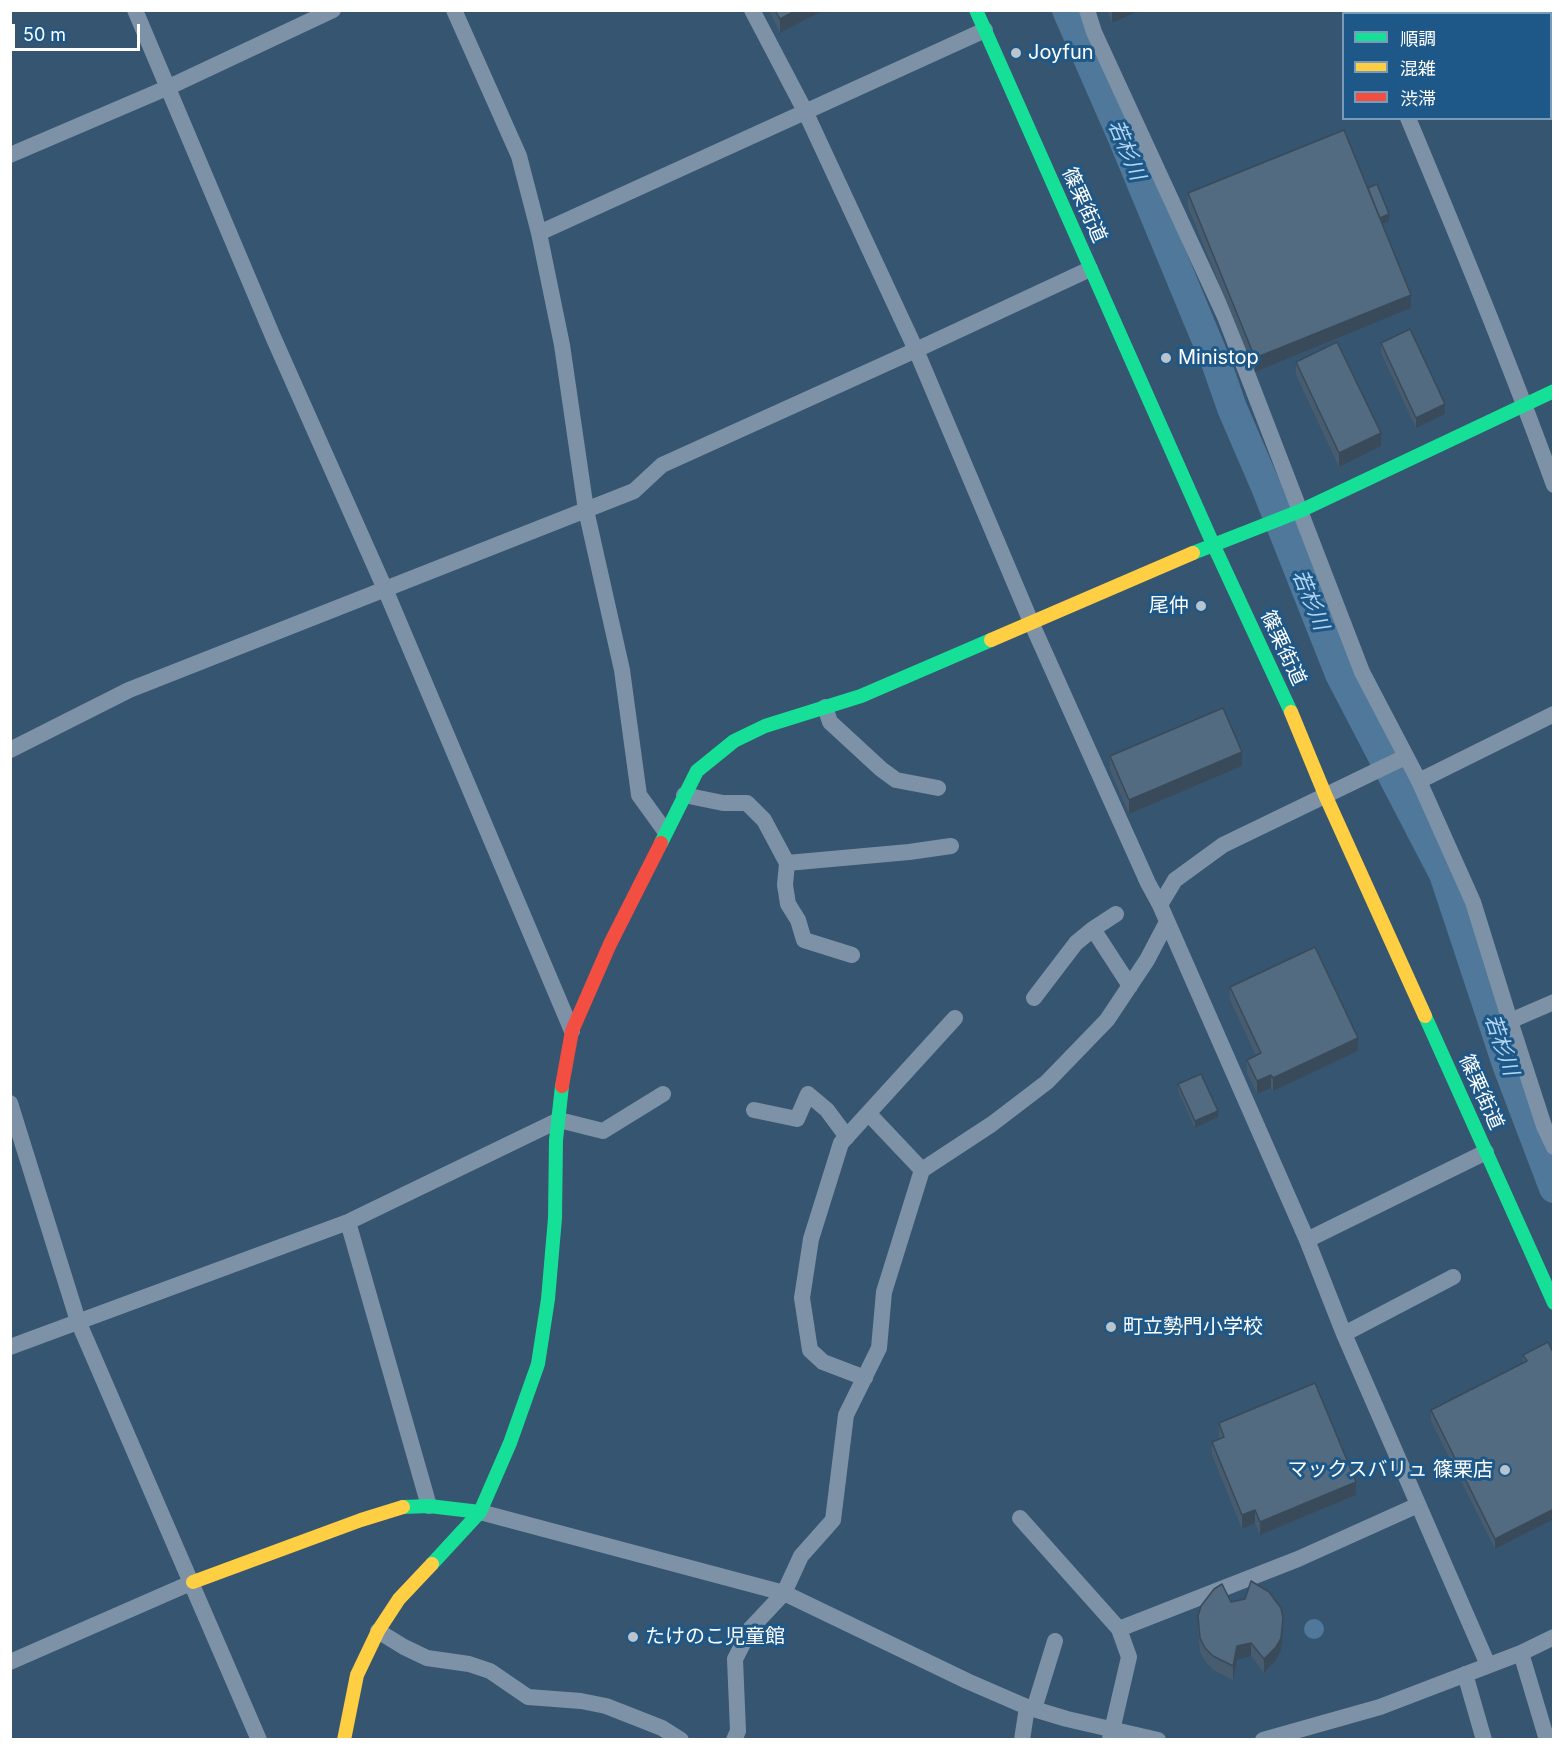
<!DOCTYPE html>
<meta charset="utf-8">
<style>
body{margin:0}
#map{position:relative;width:1564px;height:1750px;overflow:hidden;background:#365570;font-family:Inter,"Noto Sans JP",sans-serif}
canvas{display:block}
.frame{position:absolute;inset:0;border:12px solid #fff;pointer-events:none}
.legend{position:absolute;left:1342px;top:12px;width:210px;height:108px;box-sizing:border-box;background:#1d5888;border:2px solid #779bb8;margin:0;padding:8px 10px;list-style:none;font-size:18px;color:#fff}
.legend li{display:flex;align-items:center;gap:12px;height:30px}
.legend b{width:30px;border:2px solid #779bb8}
.scale{position:absolute;left:12px;top:24px;width:128px;height:27px;box-sizing:border-box;border:3px solid #fff;border-top:0;padding-left:8px;font-size:18px;line-height:21px;white-space:nowrap;color:#fff;-webkit-text-stroke:4px #1d5888;paint-order:stroke}
</style>
<div id="map">
<canvas width="1564" height="1750"></canvas>
<div class="frame"></div>
<ul class="legend">
<li><b style="height:8px;background:#16e098"></b>順調</li>
<li><b style="height:8px;background:#ffcf43"></b>混雑</li>
<li><b style="height:8px;background:#f24e42"></b>渋滞</li>
</ul>
<div class="scale">50 m</div>
</div>
<script>
const c = document.querySelector('canvas').getContext('2d');
c.lineJoin = 'round';
function fillPath(path, color) {
  c.fillStyle = color;
  c.fill(path, 'evenodd');
}
function trace(path, color, width, dash) {
  c.strokeStyle = color;
  c.lineWidth = width;
  c.lineCap = dash ? 'butt' : 'round';
  c.setLineDash(dash || []);
  c.stroke(path);
}
function label(font, color, halo, rows, align = 'center') {
  c.font = font + ' Inter,"Noto Sans JP",sans-serif';
  c.lineWidth = 6;
  c.setLineDash([]);
  c.textBaseline = 'middle';
  c.strokeStyle = halo;
  c.fillStyle = color;
  for (const [text, x, y, turn = 0] of rows) {
    c.save();
    c.translate(x, y);
    c.rotate((+turn || 0) * Math.PI / 180);
    c.textAlign = isNaN(turn) ? turn : align;
    if (halo) c.strokeText(text, 0, 0);
    c.fillText(text, 0, 0);
    c.restore();
  }
}
fillPath(new Path2D(`
 M1304 1629a10 10 0 1 1 20 0a10 10 0 1 1-20 0Z`), '#4f789a');
trace(new Path2D(`
 M 1067,10 L 1123,138 L 1217,365 L 1232,408 L 1266,487 L 1340,674 L 1444,874 L 1508,1067 L 1554,1188`), '#4f789a', 30);
trace(new Path2D(`
 M 135,10 L 274,339 L 385,589 L 572,1031
 M 454,10 L 519,156 L 539,233 L 562,345 L 586,510 L 622,670 L 639,795 L 665,831
 M 752,10 L 805,111 L 916,350 L 1031,622 L 1148,883 L 1160,905 L 1307,1240 L 1344,1334 L 1488,1665
 M 1087,10 L 1094,32 L 1226,319 L 1362,672 L 1419,781 L 1473,902 L 1510,1021 L 1544,1126 L 1554,1147
 M 1363,10 L 1364,14
 M 1408,118 C 1459,240 1509,361 1554,485
 M 10,155 L 169,87 L 333,10
 M 539,233 L 985,30
 M 825,707 L 830,722 L 881,769 L 896,780 L 938,788
 M 10,750 L 129,690 L 634,491 L 662,465 L 916,350 L 1090,269
 M 1419,781 L 1554,714
 M 684,795 L 723,803 L 747,803 L 764,820 L 787,863 L 785,885 L 788,904 L 798,920 L 804,940 L 852,955
 M 787,863 L 909,852 L 951,846
 M 1160,905 L 1175,880 L 1223,845 L 1405,757
 M 1093,929 L 1116,914
 M 1034,998 L 1076,943 L 1093,929 L 1130,986
 M 1510,1021 L 1554,1002
 M 10,1103 L 78,1321 L 259,1740
 M 754,1110 L 797,1119 L 808,1094 L 827,1110 L 847,1137
 M 869,1114 L 922,1170
 M 348,1222 L 429,1506
 M 1307,1240 L 1486,1152
 M 1344,1334 L 1453,1277
 M 10,1347 L 348,1222 L 559,1120 L 603,1131 L 663,1094
 M 865,1378 L 823,1362 L 810,1350 L 802,1298 L 811,1239 L 841,1143 L 955,1018
 M 480,1512 L 784,1593 L 967,1681 L 1027,1707 L 1067,1719 L 1158,1740
 M 1020,1518 L 1119,1629 L 1298,1559 L 1418,1505
 M 378,1631 L 404,1647 L 427,1658 L 469,1664 L 490,1671 L 528,1697 L 581,1701 L 606,1706 L 662,1728 L 681,1740
 M 1521,1653 L 1547,1740
 M 10,1662 L 193,1582
 M 1465,1674 L 1484,1740
 M 1034,1709 L 1055,1641
 M 1110,1739 L 1129,1657 L 1119,1629
 M 734,1740 L 738,1731 L 735,1659 L 751,1628 L 784,1593 L 801,1556 L 833,1520 L 846,1415 L 879,1348 L 884,1292 L 922,1170 L 992,1124 L 1047,1082 L 1107,1020 L 1147,960 L 1167,922
 M 1022,1740 L 1027,1707
 M 1263,1740 L 1380,1707 L 1521,1653 L 1554,1637`), '#7d92a6', 16);
trace(new Path2D(`
 M 976,10 L 1213,544 L 1291,712
 M 1193,553 L 1300,511 L 1554,391
 M 661,843 L 697,771 L 734,741 L 765,726 L 861,696 L 991,640
 M 1425,1016 L 1554,1303
 M 403,1507 L 429,1506 L 480,1512
 M 432,1564 L 480,1512 L 510,1443 L 538,1364 L 548,1299 L 555,1218 L 556,1140 L 562,1086`), '#16e098', 14);
trace(new Path2D(`
 M 991,640 L 1193,553
 M 1291,712 L 1326,797 L 1425,1016
 M 193,1582 L 361,1520 L 403,1507
 M 344,1740 L 357,1675 L 378,1631 L 399,1599 L 432,1564`), '#ffcf43', 14);
trace(new Path2D(`
 M 562,1086 L 572,1031 L 610,944 L 661,843`), '#f24e42', 14);
const rail = new Path2D(`
 M 1538,10 L 1539,14
 M 1550,46 L 1554,55`);
trace(rail, '#7d92a4', 7);
trace(rail, '#1d5888', 4.5, [14]);
fillPath(new Path2D(`
 M 769,10 L 824,10 L 780,33 Z
 M 1107,10 L 1141,10 L 1112,23 Z
 M 1368,188 L 1389,221 L 1382,224 L 1411,308 L 1255,372 L 1188,207 L 1188,193 Z
 M 1381,343 L 1445,414 L 1416,428 L 1381,353 Z
 M 1296,362 L 1381,446 L 1339,467 L 1296,375 Z
 M 1110,756 L 1242,766 L 1129,814 L 1110,770 Z
 M 1230,987 L 1358,1051 L 1273,1091 L 1271,1088 L 1257,1094 L 1247,1073 L 1247,1060 L 1256,1056 L 1230,1000 Z
 M 1178,1084 L 1218,1117 L 1195,1128 L 1178,1091 Z
 M 1554,1354 L 1554,1519 L 1495,1549 L 1431,1421 L 1431,1410 L 1523,1363 L 1523,1355 Z
 M 1219,1423 L 1356,1495 L 1260,1535 L 1255,1523 L 1242,1529 L 1212,1455 L 1212,1442 L 1219,1438 Z
 M 1231,1602 L 1283,1631 L 1281,1651 L 1276,1660 L 1264,1673 L 1251,1656 L 1237,1660 L 1233,1680 L 1213,1670 L 1205,1661 L 1200,1652 L 1198,1630 L 1198,1616 Z`), '#475c6e');
fillPath(new Path2D(`
 M 797,10 L 824,10 L 780,33 L 780,19 Z
 M 1112,10 L 1141,10 L 1112,23 Z
 M 1389,214 L 1389,221 L 1378,226 L 1378,219 Z
 M 1411,295 L 1411,308 L 1255,372 L 1255,358 Z
 M 1445,404 L 1445,414 L 1416,428 L 1416,418 Z
 M 1381,433 L 1381,446 L 1339,467 L 1339,453 Z
 M 1242,752 L 1242,766 L 1129,814 L 1129,800 Z
 M 1358,1038 L 1358,1051 L 1273,1091 L 1273,1078 Z
 M 1271,1075 L 1271,1088 L 1257,1094 L 1257,1081 Z
 M 1218,1111 L 1218,1117 L 1195,1128 L 1195,1121 Z
 M 1356,1482 L 1356,1495 L 1260,1535 L 1260,1522 Z
 M 1554,1509 L 1554,1519 L 1495,1549 L 1495,1539 Z
 M 1255,1510 L 1255,1523 L 1242,1529 L 1242,1515 Z
 M 1283,1618 L 1283,1631 L 1281,1651 L 1276,1660 L 1264,1673 L 1264,1659 Z
 M 1251,1643 L 1251,1656 L 1237,1660 L 1233,1680 L 1233,1666 L 1237,1646 Z`), '#394b5a');
const building = new Path2D(`
 M 775,10 L 797,10 L 780,19 Z
 M 1344,130 L 1411,295 L 1255,358 L 1188,193 Z
 M 1377,184 L 1389,214 L 1380,218 L 1368,188 Z
 M 1410,329 L 1445,404 L 1416,418 L 1381,343 Z
 M 1337,342 L 1381,433 L 1339,453 L 1296,362 Z
 M 1223,708 L 1242,752 L 1129,800 L 1110,756 Z
 M 1315,947 L 1358,1038 L 1273,1078 L 1271,1075 L 1257,1081 L 1247,1060 L 1261,1053 L 1230,987 Z
 M 1201,1074 L 1218,1111 L 1195,1121 L 1178,1084 Z
 M 1548,1342 L 1554,1354 L 1554,1509 L 1495,1539 L 1431,1410 L 1527,1361 L 1523,1355 Z
 M 1315,1383 L 1356,1482 L 1260,1522 L 1255,1510 L 1242,1515 L 1212,1442 L 1224,1437 L 1219,1423 Z
 M 1251,1581 L 1269,1592 L 1281,1608 L 1283,1618 L 1281,1638 L 1276,1647 L 1264,1659 L 1251,1643 L 1237,1646 L 1233,1666 L 1213,1656 L 1205,1648 L 1200,1638 L 1198,1616 L 1201,1606 L 1214,1589 L 1222,1584 L 1231,1602 L 1245,1599 Z`);
fillPath(building, '#526b80');
trace(building, '#394b5a', 1.5);
for (const [x, y, r, color] of [
 [1016,53,6,"#b9c4cd"],
 [1166,358,6,"#b9c4cd"],
 [1201,606,6,"#b9c4cd"],
 [1111,1327,6,"#b9c4cd"],
 [1505,1470,6,"#b9c4cd"],
 [633,1637,6,"#b9c4cd"]
]) {
  const dot = new Path2D();
  dot.arc(x, y, r, 0, 2 * Math.PI);
  c.fillStyle = color;
  c.fill(dot);
  trace(dot, '#1d5888', 2);
}
label('20px', '#fff', '#1d5888', [
 ["Joyfun",1028,53],
 ["Ministop",1178,358],
 ["尾仲",1189,606,"right"],
 ["町立勢門小学校",1123,1327],
 ["マックスバリュ 篠栗店",1493,1470,"right"],
 ["たけのこ児童館",645,1637]
], 'left');
label('20px', '#fff', '#1d5888', [
 ["篠栗街道",1084,205,66],
 ["篠栗街道",1283,648,65],
 ["篠栗街道",1481,1092,66]
]);
label('italic 21px', '#b3d7f3', '#1d5888', [
 ["若杉川",1126,150,67],
 ["若杉川",1310,600,68],
 ["若杉川",1501,1045,71]
]);
</script>
